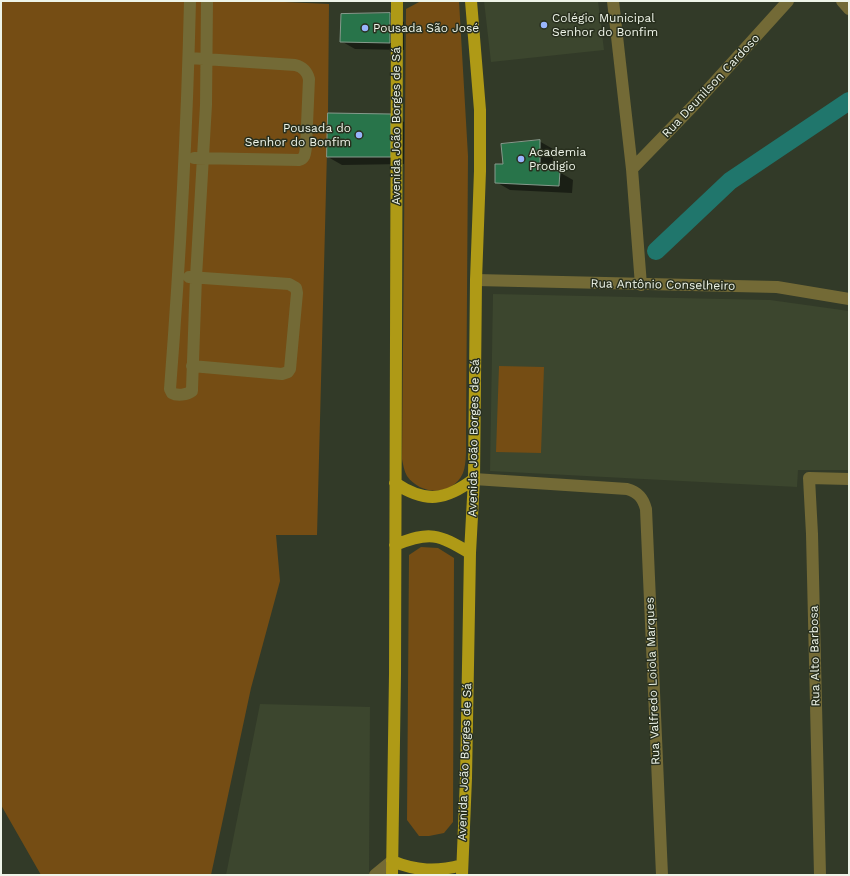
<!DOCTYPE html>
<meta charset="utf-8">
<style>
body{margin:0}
#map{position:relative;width:850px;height:876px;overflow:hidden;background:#323a28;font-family:"Work Sans",sans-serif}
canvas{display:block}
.frame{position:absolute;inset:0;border:2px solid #eef4e8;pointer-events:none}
</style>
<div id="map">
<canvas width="850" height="876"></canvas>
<div class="frame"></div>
</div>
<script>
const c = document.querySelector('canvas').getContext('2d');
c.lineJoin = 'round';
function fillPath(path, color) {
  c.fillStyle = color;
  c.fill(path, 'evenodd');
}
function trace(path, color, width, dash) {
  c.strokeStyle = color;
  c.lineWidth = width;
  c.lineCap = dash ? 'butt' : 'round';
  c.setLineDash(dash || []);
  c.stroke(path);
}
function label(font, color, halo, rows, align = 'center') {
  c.font = font + ' "Work Sans",sans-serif';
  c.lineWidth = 3;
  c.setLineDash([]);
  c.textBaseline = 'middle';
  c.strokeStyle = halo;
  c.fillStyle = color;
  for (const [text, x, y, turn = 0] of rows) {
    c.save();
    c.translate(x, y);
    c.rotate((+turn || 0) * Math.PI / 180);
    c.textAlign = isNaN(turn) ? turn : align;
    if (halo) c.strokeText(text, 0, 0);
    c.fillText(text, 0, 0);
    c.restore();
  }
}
fillPath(new Path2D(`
 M 484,1 L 598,1 L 604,50 L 491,62 Z
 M 493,294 L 770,300 L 849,311 L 849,470 L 798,470 L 797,487 L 490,471 Z
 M 260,704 L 370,707 L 369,875 L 226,875 Z`), '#3c462e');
fillPath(new Path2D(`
 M 1,1 L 262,1 L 329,4 L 328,113 L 317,535 L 276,535 L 280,581 L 251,688 L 211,875 L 41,875 L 1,805 Z
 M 421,1 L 459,1 L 468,156 L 466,433 C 466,443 467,464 463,473 C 453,496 421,496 407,476 C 404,471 403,464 402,459 L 406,9 Z
 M 499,366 L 544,367 L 541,453 L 496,452 Z
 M 421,547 L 438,548 L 454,558 L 453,822 L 444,833 L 429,836 L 419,836 L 407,820 L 409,555 Z`), '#754d14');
fillPath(new Path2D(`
 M 390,14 L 404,22 L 404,50 L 355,49 L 341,41 L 342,15 Z
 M 391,115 L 404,122 L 404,164 L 342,165 L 328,157 Z
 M 539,141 L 553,149 L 553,171 L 559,172 L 573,180 L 572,193 L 510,190 L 496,182 L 504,166 Z`), '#0007');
trace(new Path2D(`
 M 656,251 L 730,181 L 849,101`), '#20766c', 18);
const building = new Path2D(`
 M 390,13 L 390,43 L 340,42 L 341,14 Z
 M 328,113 L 391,114 L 391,157 L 327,157 Z
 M 540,140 L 540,169 L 560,171 L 559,186 L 495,183 L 495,164 L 503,164 L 501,144 Z`);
fillPath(building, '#28744a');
trace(building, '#869a8c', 1);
trace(new Path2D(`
 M 190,1 C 187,130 180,260 170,389 L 172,393 C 177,396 187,395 192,391 L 192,389 L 196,277 L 206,105 L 207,1
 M 613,1 L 632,169 L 641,285
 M 842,1 L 849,9
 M 189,58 L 295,65 C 303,67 307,71 309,79 L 306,147 C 305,152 306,158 299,160 L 194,158
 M 632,169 L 693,106 L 788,1
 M 189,277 L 289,284 L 296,288 L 297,293 L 290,369 L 288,372 L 282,374 L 192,366
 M 476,280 L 777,287 L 849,299
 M 474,479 L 627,489 C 638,492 643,498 646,509 L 662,875
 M 375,875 L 392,861
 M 820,875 L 812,534 L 809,478 L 849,479`), '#736a36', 12);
trace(new Path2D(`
 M 395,483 C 426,504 446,500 474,479
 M 395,545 C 430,531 438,534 470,553
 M 392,861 C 416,871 437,872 462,865
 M 392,875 L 395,674 L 397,1
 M 462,875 L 466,778 L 470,553 L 474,479 L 476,280 L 480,171 L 480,110 L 471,1`), '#af9a16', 12);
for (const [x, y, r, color] of [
 [544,25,4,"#99b5fd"],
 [365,28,4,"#99b5fd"],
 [359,135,4,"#99b5fd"],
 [521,159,4,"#99b5fd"]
]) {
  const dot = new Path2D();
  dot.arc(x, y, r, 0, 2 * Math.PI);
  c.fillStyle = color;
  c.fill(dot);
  trace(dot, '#282f1e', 1.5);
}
label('12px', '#eef4e8', '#282f1e', [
 ["Colégio Municipal",552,18],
 ["Senhor do Bonfim",552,32],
 ["Pousada São José",373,28],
 ["Pousada do",351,128,"right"],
 ["Senhor do Bonfim",351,142,"right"],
 ["Academia",529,152],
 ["Prodigio",529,166]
], 'left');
label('12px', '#eef4e8', '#282f1e', [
 ["Rua Deunilson Cardoso",711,86,-47],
 ["Avenida João Borges de Sá",396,126,-90],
 ["Rua Antônio Conselheiro",663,285,1],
 ["Avenida João Borges de Sá",474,438,-89],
 ["Rua Alto Barbosa",815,656,-91],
 ["Rua Valfredo Loiola Marques",653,681,-92],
 ["Avenida João Borges de Sá",465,762,-88]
]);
</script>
